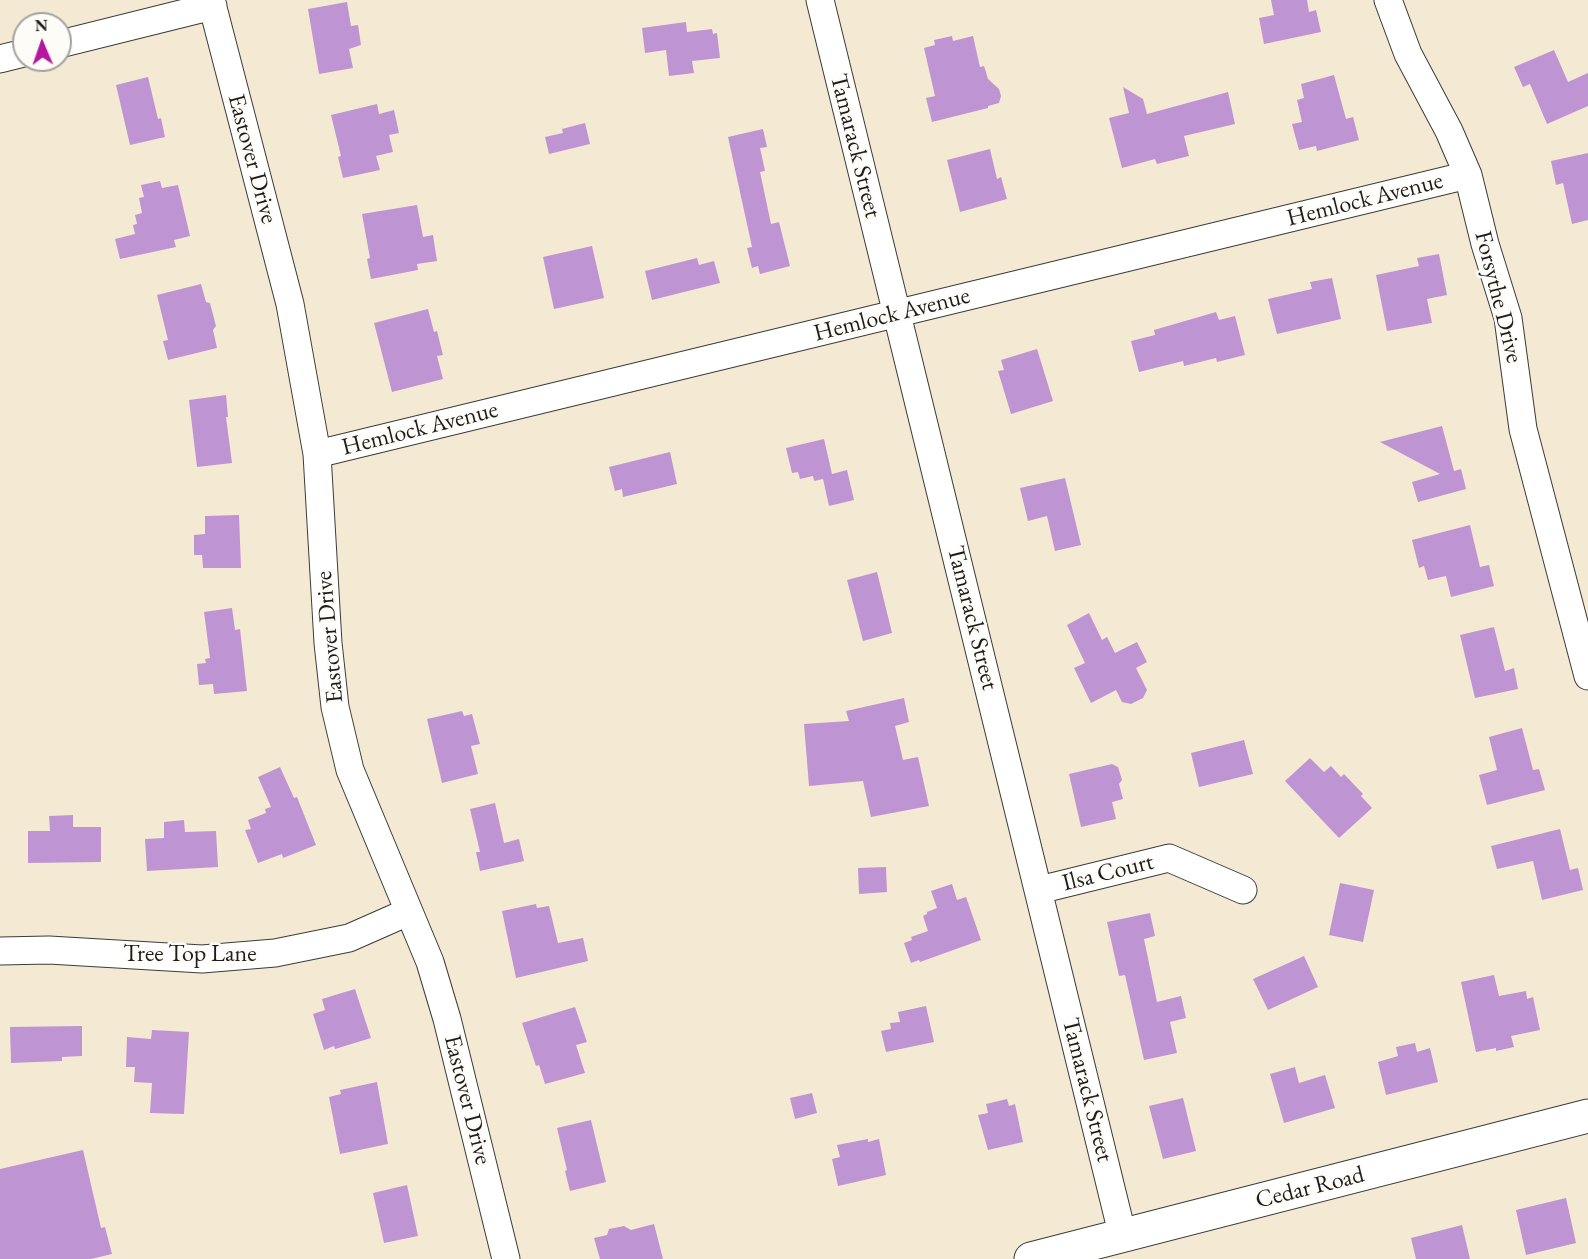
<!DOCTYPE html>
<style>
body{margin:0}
#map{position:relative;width:1588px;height:1259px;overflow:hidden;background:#f4ead4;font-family:"EB Garamond",serif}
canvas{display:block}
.north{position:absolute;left:12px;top:12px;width:60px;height:60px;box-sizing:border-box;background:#fdfcf7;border:2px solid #a3a29f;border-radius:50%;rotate:358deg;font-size:16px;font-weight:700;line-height:24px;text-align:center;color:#1c1c1c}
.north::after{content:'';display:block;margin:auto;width:21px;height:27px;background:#b5179e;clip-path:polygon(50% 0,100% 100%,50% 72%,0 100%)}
</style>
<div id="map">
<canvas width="1588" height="1259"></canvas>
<div class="north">N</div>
</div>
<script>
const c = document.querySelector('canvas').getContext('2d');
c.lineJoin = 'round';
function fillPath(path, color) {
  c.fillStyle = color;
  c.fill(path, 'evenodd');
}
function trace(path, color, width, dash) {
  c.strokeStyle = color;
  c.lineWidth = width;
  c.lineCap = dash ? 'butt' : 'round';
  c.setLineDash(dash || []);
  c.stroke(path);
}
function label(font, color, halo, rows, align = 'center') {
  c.font = font + ' "EB Garamond",serif';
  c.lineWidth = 5;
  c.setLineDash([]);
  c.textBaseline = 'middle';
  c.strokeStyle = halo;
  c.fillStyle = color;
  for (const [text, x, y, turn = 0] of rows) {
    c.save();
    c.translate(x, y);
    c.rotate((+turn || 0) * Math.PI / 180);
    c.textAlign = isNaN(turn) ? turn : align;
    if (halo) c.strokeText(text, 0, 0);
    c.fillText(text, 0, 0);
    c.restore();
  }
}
fillPath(new Path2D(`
 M 1271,0 L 1307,0 L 1309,12 L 1316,10 L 1321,32 L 1264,44 L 1259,18 L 1274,15 Z
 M 347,2 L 351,26 L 358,25 L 361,45 L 349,49 L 353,68 L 319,74 L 308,9 Z
 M 686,22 L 687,32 L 712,29 L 713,34 L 717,33 L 720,58 L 692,61 L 694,73 L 669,76 L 666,50 L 645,53 L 642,28 Z
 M 952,36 L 953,41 L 973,36 L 980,67 L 984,66 L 988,79 L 999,89 L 1001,96 L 999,103 L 988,106 L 988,108 L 932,122 L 926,98 L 935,96 L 924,48 L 935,45 L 934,40 Z
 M 1554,50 L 1568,82 L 1588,73 L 1588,106 L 1547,124 L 1530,84 L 1523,87 L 1514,67 Z
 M 1334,75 L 1346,119 L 1353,117 L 1359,140 L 1317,151 L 1316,146 L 1299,150 L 1292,124 L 1302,122 L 1297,100 L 1304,98 L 1301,84 Z
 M 148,77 L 158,119 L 161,118 L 165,137 L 130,145 L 116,85 Z
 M 1123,87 L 1143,99 L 1147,114 L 1228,92 L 1235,124 L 1184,136 L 1189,156 L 1157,164 L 1155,159 L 1122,168 L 1109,118 L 1129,113 Z
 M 377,104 L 379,114 L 394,110 L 399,133 L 389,135 L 393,152 L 376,156 L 380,170 L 343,178 L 338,157 L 341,156 L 331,115 Z
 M 585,123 L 590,144 L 549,154 L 545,137 L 563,133 L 562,129 Z
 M 763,129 L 767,147 L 760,148 L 765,171 L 760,172 L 771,224 L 779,222 L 790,266 L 760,274 L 758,266 L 752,268 L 747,248 L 752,247 L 728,137 Z
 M 990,149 L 997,179 L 1001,177 L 1007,199 L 960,212 L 947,160 Z
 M 1588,153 L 1588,220 L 1572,224 L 1563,183 L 1556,185 L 1551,161 Z
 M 160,181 L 162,188 L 178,185 L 190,236 L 174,240 L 176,247 L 120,259 L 115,239 L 135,234 L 133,225 L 137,224 L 135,215 L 142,213 L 139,198 L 144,197 L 141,185 Z
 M 417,205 L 423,237 L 433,235 L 437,261 L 417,264 L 418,270 L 371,279 L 367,259 L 370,258 L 362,214 Z
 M 592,246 L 604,298 L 554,309 L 543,257 Z
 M 1439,254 L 1447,295 L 1427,299 L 1432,323 L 1387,331 L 1376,275 L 1419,266 L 1417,258 Z
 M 697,258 L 699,265 L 714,261 L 720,283 L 652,300 L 645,271 Z
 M 1332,278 L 1341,319 L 1277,334 L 1268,299 L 1312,289 L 1310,282 Z
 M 201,284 L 206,302 L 210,303 L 216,326 L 213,330 L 217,348 L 168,360 L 163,341 L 168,340 L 157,295 Z
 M 428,309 L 434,332 L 437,331 L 443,355 L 437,356 L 443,379 L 392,392 L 374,323 Z
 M 1216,312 L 1219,320 L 1235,316 L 1245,355 L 1217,362 L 1216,358 L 1184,366 L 1183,361 L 1139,372 L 1131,341 L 1155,335 L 1154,330 Z
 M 1037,349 L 1053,401 L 1011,414 L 998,371 L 1004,370 L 1001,360 Z
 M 226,395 L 228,417 L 226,417 L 232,463 L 197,467 L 189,400 Z
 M 1442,426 L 1454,471 L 1461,469 L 1466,489 L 1418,502 L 1412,482 L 1440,474 L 1380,442 Z
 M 824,439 L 832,474 L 847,470 L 854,500 L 829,506 L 823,479 L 814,481 L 813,476 L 800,479 L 798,472 L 792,473 L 786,448 Z
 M 670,452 L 677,484 L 623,497 L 622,489 L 615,491 L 609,467 Z
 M 1065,478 L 1081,545 L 1055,551 L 1047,516 L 1028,521 L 1020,488 Z
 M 239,515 L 241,568 L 203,568 L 202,555 L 194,555 L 194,535 L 205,534 L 205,516 Z
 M 1470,525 L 1480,567 L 1489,565 L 1494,586 L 1451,597 L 1446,576 L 1428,580 L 1424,566 L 1419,568 L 1412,540 Z
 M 877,572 L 892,633 L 863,641 L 847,580 Z
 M 232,608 L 235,630 L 240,629 L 247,691 L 214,694 L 213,684 L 199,685 L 197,664 L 206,663 L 205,659 L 210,658 L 204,612 Z
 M 1089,613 L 1102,640 L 1107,637 L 1115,653 L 1137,642 L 1147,662 L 1136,668 L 1147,690 L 1143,698 L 1131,704 L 1122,702 L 1116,690 L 1091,703 L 1074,668 L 1085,663 L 1067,625 Z
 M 1494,627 L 1505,671 L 1514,668 L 1518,689 L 1475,698 L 1460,635 Z
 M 904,698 L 909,722 L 895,726 L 903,760 L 918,757 L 929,806 L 871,817 L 863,781 L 809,786 L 804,724 L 849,721 L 846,711 Z
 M 462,711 L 464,716 L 472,714 L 480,744 L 471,746 L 478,774 L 442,783 L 427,719 Z
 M 1522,728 L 1533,770 L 1539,769 L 1545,790 L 1487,805 L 1479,775 L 1497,770 L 1489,737 Z
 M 1244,740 L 1253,774 L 1199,787 L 1191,753 Z
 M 1310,758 L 1324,772 L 1331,766 L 1341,777 L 1344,774 L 1363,794 L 1361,796 L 1372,808 L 1339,838 L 1285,781 Z
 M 1112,764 L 1118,767 L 1122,780 L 1119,784 L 1123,799 L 1112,802 L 1116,819 L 1081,827 L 1069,774 Z
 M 280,767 L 294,798 L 297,797 L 316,845 L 283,858 L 282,854 L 258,863 L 245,830 L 251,829 L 248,820 L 266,813 L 265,809 L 271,807 L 258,777 Z
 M 495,803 L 504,843 L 519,839 L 524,861 L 480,871 L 476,852 L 480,852 L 470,809 Z
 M 73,815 L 73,827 L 101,827 L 101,862 L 28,863 L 28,831 L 50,831 L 49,816 Z
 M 184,820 L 185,832 L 216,831 L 218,867 L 147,871 L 145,839 L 164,838 L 164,822 Z
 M 1560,829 L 1570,870 L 1578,868 L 1583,890 L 1542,900 L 1533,861 L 1497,869 L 1491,846 Z
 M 886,867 L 887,892 L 859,894 L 858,868 Z
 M 1340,883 L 1374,890 L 1363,942 L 1329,935 Z
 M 952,884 L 957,900 L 966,897 L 981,940 L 920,962 L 919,960 L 911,963 L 904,943 L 912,940 L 911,937 L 928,931 L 923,916 L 927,914 L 927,912 L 937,908 L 931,891 Z
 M 536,904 L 537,908 L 549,906 L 558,943 L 583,938 L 588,961 L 516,978 L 502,911 Z
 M 1150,913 L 1155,936 L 1144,939 L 1157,1002 L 1181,996 L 1186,1018 L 1170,1022 L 1177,1053 L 1144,1060 L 1125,975 L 1119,976 L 1107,922 Z
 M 1304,956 L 1318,987 L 1268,1010 L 1253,979 Z
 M 1494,975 L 1499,996 L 1526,991 L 1527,999 L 1533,997 L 1540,1030 L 1511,1036 L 1514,1047 L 1496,1051 L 1496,1048 L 1476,1052 L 1461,982 Z
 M 355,989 L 371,1038 L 335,1049 L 334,1046 L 324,1050 L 313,1014 L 325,1010 L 322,999 Z
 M 926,1006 L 934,1042 L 886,1052 L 881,1031 L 891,1029 L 890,1023 L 900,1022 L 898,1012 Z
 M 575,1007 L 587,1042 L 576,1045 L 585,1073 L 545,1084 L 539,1065 L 536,1066 L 522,1023 Z
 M 82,1026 L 82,1056 L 62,1057 L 62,1061 L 11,1063 L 10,1027 Z
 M 152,1030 L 189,1032 L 184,1114 L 150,1113 L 152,1083 L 134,1082 L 135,1067 L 126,1067 L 127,1037 L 151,1039 Z
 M 1415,1043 L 1417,1052 L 1430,1048 L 1438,1082 L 1386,1095 L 1378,1062 L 1398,1056 L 1396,1047 Z
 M 1295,1067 L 1299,1083 L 1325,1075 L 1335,1108 L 1284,1123 L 1270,1074 Z
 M 377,1082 L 388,1144 L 340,1154 L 329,1097 L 341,1094 L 340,1090 Z
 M 812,1093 L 817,1113 L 795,1119 L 790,1098 Z
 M 1183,1098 L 1196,1151 L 1163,1159 L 1149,1106 Z
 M 1007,1099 L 1009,1106 L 1015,1104 L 1023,1142 L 988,1150 L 978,1115 L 988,1113 L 986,1104 Z
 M 591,1120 L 606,1182 L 570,1191 L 565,1171 L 567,1170 L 557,1128 Z
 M 868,1139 L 868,1142 L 879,1139 L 886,1175 L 838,1186 L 832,1159 L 840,1157 L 837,1145 Z
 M 83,1150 L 101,1228 L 105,1227 L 112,1254 L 91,1259 L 0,1259 L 0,1169 Z
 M 407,1185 L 418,1236 L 384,1243 L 373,1193 Z
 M 1566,1198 L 1576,1243 L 1526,1255 L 1516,1210 Z
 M 654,1224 L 663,1259 L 600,1259 L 594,1238 L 607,1235 L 609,1229 L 624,1226 L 631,1230 Z
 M 1462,1225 L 1470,1259 L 1416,1259 L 1411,1238 Z`), '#bf94d2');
const minor = new Path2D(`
 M 211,0 L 290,304 L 317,454 L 328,643 L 335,707 L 350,770 L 430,962 L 447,1019 L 506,1259
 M 820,0 L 1123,1237
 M 1388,0 L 1408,54 L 1449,131 L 1468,175 L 1485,244 L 1508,318 L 1523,429 L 1588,676
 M 60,44 L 213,6
 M 0,59 L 24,53
 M 317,454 L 1468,175
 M 1039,890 L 1169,858 L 1243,890
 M 0,951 L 49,950 L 202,959 L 275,953 L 349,938 L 408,912`);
const tertiary = new Path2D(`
 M 1031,1259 L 1588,1116`);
trace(minor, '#3c3b38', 29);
trace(tertiary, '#3c3b38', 35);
trace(minor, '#fff', 27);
trace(tertiary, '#fff', 33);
label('24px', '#1c1c1c', '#fdfcf7', [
 ["Tamarack Street",855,146,76],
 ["Eastover Drive",252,159,75],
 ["Hemlock Avenue",1365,200,-14],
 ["Forsythe Drive",1498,297,76],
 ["Hemlock Avenue",892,315,-14],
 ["Hemlock Avenue",420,429,-14],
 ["Tamarack Street",972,618,76],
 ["Eastover Drive",330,637,-95],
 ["Ilsa Court",1108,873,-14],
 ["Tree Top Lane",190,954],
 ["Tamarack Street",1087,1090,76],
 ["Eastover Drive",467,1100,76],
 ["Cedar Road",1310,1188,-14]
]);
</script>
